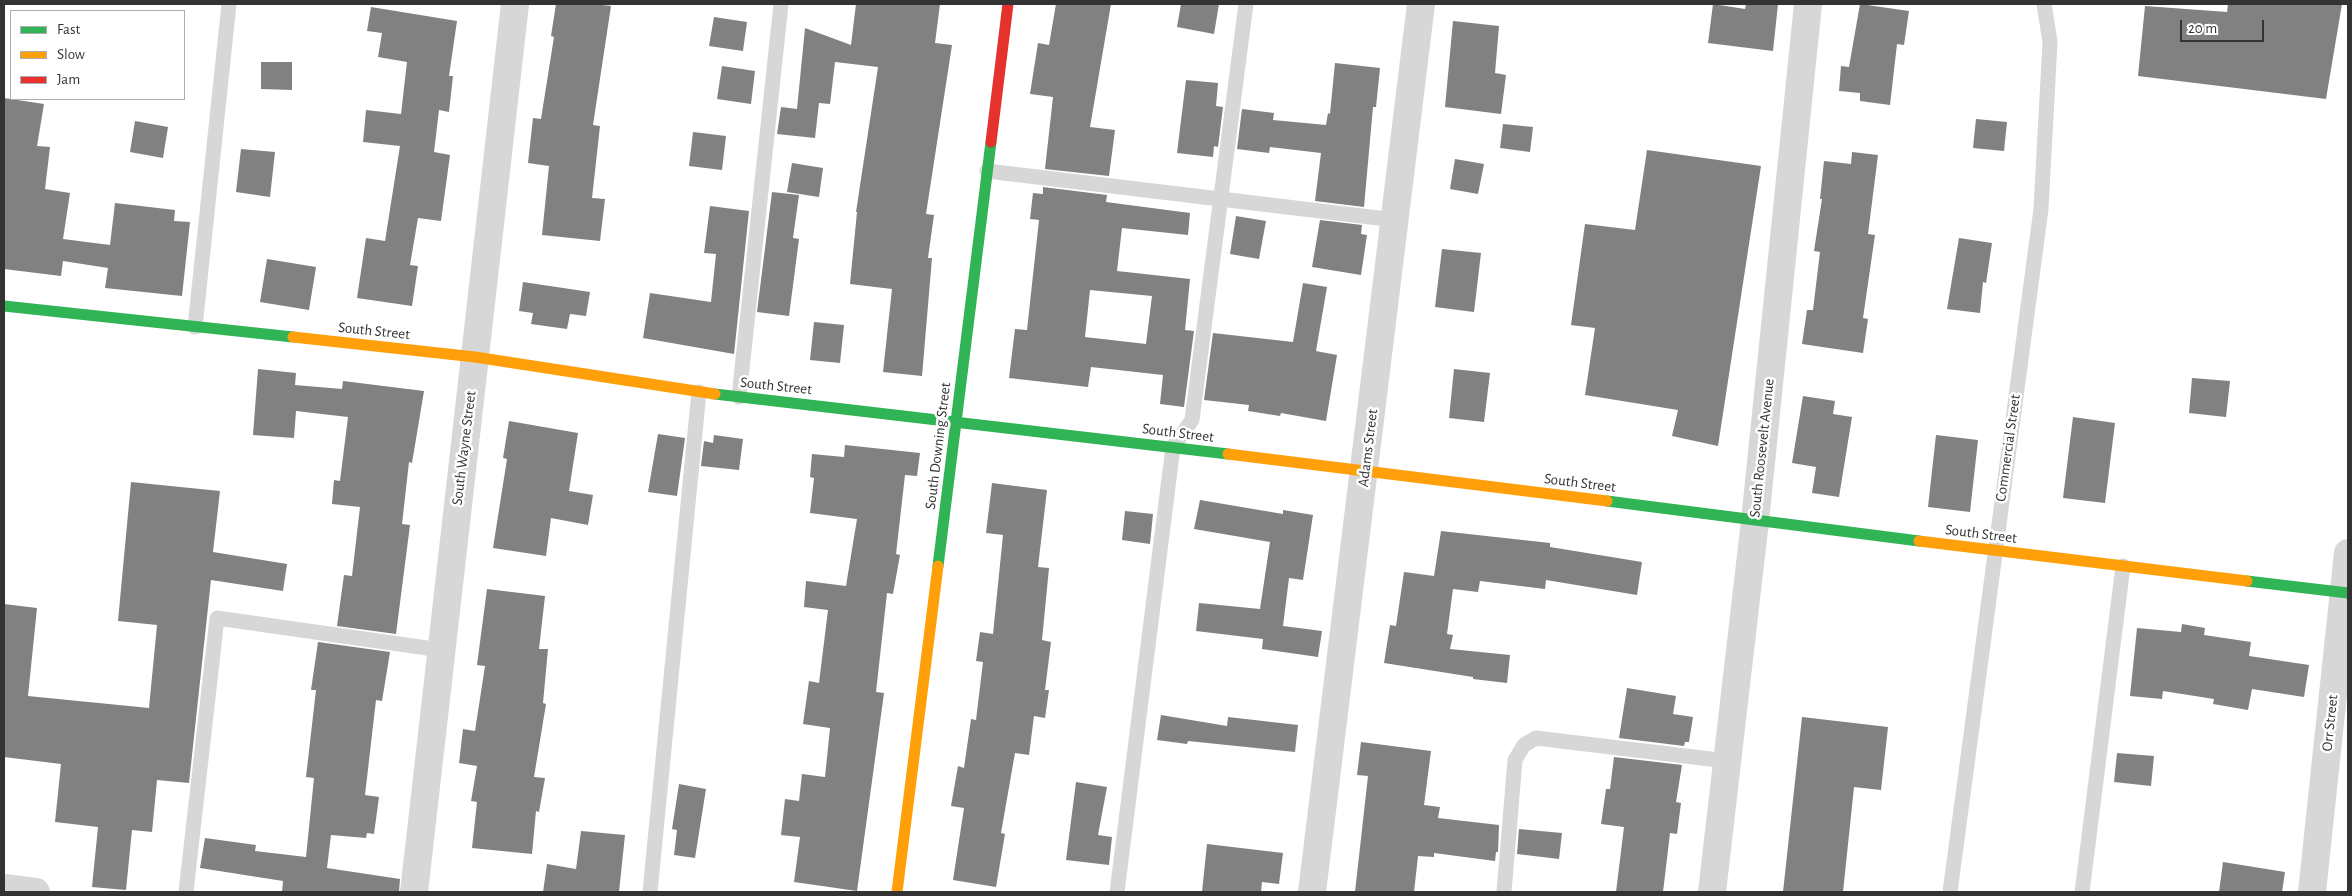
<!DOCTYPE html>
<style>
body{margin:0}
#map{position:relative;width:2352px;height:896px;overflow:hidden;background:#fff;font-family:"Alegreya Sans",sans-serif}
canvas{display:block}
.frame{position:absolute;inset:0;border:5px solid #333;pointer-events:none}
.legend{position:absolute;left:10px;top:10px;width:175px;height:90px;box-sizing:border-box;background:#fff;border:1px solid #adadad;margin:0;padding:6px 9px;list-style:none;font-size:15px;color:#333}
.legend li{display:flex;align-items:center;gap:10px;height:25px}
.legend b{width:25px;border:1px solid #adadad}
.scale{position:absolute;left:2180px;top:20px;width:84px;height:22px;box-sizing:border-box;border:2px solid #333;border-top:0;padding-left:6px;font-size:15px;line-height:18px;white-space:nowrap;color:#333;-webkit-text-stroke:4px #fff;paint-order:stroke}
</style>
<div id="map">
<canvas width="2352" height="896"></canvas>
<div class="frame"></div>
<ul class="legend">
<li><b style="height:6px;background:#30b455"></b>Fast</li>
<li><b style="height:6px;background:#ff9f0a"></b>Slow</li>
<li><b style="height:6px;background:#e5322d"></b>Jam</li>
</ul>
<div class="scale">20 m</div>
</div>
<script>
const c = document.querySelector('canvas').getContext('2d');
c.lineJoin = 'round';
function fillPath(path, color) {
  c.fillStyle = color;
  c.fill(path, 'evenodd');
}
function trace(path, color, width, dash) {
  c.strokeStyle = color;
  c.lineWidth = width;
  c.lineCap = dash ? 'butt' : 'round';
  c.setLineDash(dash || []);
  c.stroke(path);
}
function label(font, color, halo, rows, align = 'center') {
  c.font = font + ' "Alegreya Sans",sans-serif';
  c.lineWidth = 5;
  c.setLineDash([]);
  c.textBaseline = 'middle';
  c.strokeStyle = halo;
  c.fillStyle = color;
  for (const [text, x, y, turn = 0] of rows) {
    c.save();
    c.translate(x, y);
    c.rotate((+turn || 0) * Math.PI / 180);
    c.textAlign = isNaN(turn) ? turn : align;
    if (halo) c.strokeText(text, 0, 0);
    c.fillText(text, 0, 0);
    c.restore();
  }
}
fillPath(new Path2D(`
 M 556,4 L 593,4 L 611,6 L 593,125 L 600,126 L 592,198 L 605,199 L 600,241 L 542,235 L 549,166 L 528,163 L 533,118 L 541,119 L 554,37 L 551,36 Z
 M 856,4 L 940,4 L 935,43 L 952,45 L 926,214 L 934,215 L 928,258 L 932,258 L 922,376 L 883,372 L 892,289 L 850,284 L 857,212 L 856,212 L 878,67 L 835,62 L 830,104 L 819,103 L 815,138 L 777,134 L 781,107 L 797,109 L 805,28 L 851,45 Z
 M 1056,4 L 1111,4 L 1090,127 L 1115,130 L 1109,176 L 1045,169 L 1053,97 L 1030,94 L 1038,43 L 1049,45 Z
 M 1181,4 L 1219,4 L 1214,34 L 1177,27 Z
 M 1713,4 L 1745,9 L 1746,4 L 1778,4 L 1773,51 L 1708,43 Z
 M 1860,4 L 1909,11 L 1904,45 L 1897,44 L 1890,105 L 1860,101 L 1860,93 L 1839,91 L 1841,66 L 1849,67 Z
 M 2228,4 L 2342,4 L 2326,99 L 2138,76 L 2145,6 L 2227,12 Z
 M 371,7 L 457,21 L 449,76 L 453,76 L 449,112 L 439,110 L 434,152 L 450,155 L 441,221 L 418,218 L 410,265 L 418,266 L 412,306 L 357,298 L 366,238 L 385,241 L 400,146 L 363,142 L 366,110 L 401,114 L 407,62 L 378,57 L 382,33 L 367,31 Z
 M 714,17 L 747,22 L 743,51 L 709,46 Z
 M 1453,21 L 1499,26 L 1495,73 L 1506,75 L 1501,114 L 1445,107 Z
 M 261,62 L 292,62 L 292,90 L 261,89 Z
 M 1335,63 L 1380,68 L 1376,107 L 1373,107 L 1364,207 L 1315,201 L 1321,153 L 1270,147 L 1269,153 L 1237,149 L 1242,109 L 1274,113 L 1273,120 L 1326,125 L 1328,113 L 1330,114 Z
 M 722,66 L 755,71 L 751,104 L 717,99 Z
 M 1186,80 L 1218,83 L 1216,106 L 1223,107 L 1218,147 L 1214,146 L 1213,157 L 1177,153 Z
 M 4,98 L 44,104 L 37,146 L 50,147 L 45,189 L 70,193 L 63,239 L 110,245 L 115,203 L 175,210 L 174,221 L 190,222 L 182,296 L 105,288 L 108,268 L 63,261 L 61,276 L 4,269 Z
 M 1976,119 L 2007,122 L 2004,151 L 1973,148 Z
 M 135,121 L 168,127 L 163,158 L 130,152 Z
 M 1503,124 L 1533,127 L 1530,152 L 1500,148 Z
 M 693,132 L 726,136 L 722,170 L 689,166 Z
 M 241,149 L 275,152 L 270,197 L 236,192 Z
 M 1647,150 L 1761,166 L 1718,446 L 1672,436 L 1678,410 L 1585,395 L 1595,328 L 1571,325 L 1585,224 L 1635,230 Z
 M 1852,152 L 1878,155 L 1868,234 L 1875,235 L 1863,318 L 1868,319 L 1863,353 L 1802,344 L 1807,310 L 1813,310 L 1820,252 L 1814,251 L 1822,199 L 1820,199 L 1824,161 L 1851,164 Z
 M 1455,159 L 1484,164 L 1478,194 L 1450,189 Z
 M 792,163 L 823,168 L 819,197 L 787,192 Z
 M 1043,187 L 1107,195 L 1106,202 L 1190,213 L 1188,235 L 1122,228 L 1117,271 L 1190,279 L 1185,330 L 1194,331 L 1184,407 L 1160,404 L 1163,375 L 1091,367 L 1088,387 L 1009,378 L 1015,329 L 1027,330 L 1039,220 L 1030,219 L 1033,193 L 1043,194 ZM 1090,290 L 1152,296 L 1146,344 L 1085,337 Z
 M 772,192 L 799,195 L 793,238 L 799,239 L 789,316 L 757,312 Z
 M 710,206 L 749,211 L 734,354 L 643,338 L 650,293 L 711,302 L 716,254 L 704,253 Z
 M 1236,216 L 1266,221 L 1259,259 L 1230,254 Z
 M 1320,220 L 1362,225 L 1361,234 L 1367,235 L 1361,275 L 1312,267 Z
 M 1959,238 L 1992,243 L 1986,283 L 1983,282 L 1980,313 L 1947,309 Z
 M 1442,249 L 1481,253 L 1474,312 L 1435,307 Z
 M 267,259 L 316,267 L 309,310 L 260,302 Z
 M 523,282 L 590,292 L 586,316 L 570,314 L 567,329 L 531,324 L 533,313 L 519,311 Z
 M 1303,283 L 1327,287 L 1316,351 L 1337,355 L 1326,421 L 1281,413 L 1280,416 L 1248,411 L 1249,405 L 1204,400 L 1213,333 L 1293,342 Z
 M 814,322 L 844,325 L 840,363 L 810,360 Z
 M 258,369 L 296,373 L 295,385 L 342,389 L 343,381 L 424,391 L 412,463 L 409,462 L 402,524 L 410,525 L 396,634 L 337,626 L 344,575 L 352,576 L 360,507 L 332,504 L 334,480 L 340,481 L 348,417 L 296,411 L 294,438 L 253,435 Z
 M 1454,369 L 1490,373 L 1484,422 L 1449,418 Z
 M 2192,378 L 2230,381 L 2226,417 L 2189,413 Z
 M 1803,396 L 1835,401 L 1833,414 L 1852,417 L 1839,497 L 1812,493 L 1816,467 L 1792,463 Z
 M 2073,417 L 2115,423 L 2105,503 L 2063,498 Z
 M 509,421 L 578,433 L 569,491 L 593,495 L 588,525 L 551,518 L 546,556 L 493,548 L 507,459 L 503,458 Z
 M 658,434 L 685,438 L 677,496 L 648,492 Z
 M 714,435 L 743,439 L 739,470 L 701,466 L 704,441 L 713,443 Z
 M 1936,435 L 1978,440 L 1970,512 L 1928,507 Z
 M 845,445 L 920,453 L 917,476 L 905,475 L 896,554 L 900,555 L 893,594 L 887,593 L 876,692 L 884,693 L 857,891 L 794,882 L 800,837 L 781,835 L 785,799 L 799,801 L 802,774 L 825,777 L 830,728 L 803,724 L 809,681 L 819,683 L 828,610 L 804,607 L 806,581 L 846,586 L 857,519 L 810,513 L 814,478 L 810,477 L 812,454 L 844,457 Z
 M 131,482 L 220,491 L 213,552 L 287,564 L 283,591 L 211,580 L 189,783 L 157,780 L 152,832 L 132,830 L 126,890 L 92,887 L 98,827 L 55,822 L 61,764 L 4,757 L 4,604 L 37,608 L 28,696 L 149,708 L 157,625 L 118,621 Z
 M 992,483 L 1047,490 L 1038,567 L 1049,568 L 1042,640 L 1051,642 L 1045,690 L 1049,690 L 1045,718 L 1034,716 L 1029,755 L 1015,753 L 1001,833 L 1005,834 L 996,887 L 953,880 L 964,808 L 951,806 L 958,766 L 964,768 L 971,719 L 976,720 L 983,662 L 976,661 L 980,632 L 993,634 L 1003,535 L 986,533 Z
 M 1200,500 L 1283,514 L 1283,510 L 1313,515 L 1303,580 L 1289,578 L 1283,626 L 1322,631 L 1318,657 L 1262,649 L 1263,639 L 1196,631 L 1199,603 L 1260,609 L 1270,542 L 1194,529 Z
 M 1125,511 L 1153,514 L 1150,544 L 1122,540 Z
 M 1441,531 L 1550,543 L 1550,547 L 1642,562 L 1637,595 L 1546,580 L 1545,589 L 1480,581 L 1478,592 L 1453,589 L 1447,634 L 1453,635 L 1450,649 L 1510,655 L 1507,683 L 1473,679 L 1473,677 L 1384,663 L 1390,625 L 1396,626 L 1404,572 L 1434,576 Z
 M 487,589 L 545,596 L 539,649 L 548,649 L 543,703 L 546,704 L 534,777 L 545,778 L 539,812 L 536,811 L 532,854 L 472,848 L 477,802 L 471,801 L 477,766 L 459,763 L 463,729 L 475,731 L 485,666 L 477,665 Z
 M 2182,624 L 2205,628 L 2204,635 L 2251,642 L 2249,656 L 2309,665 L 2304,697 L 2252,689 L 2248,710 L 2213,704 L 2214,699 L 2163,691 L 2162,699 L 2130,696 L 2137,628 L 2181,632 Z
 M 318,642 L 390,652 L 382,701 L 376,700 L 365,795 L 379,797 L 374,834 L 367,833 L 366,838 L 331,835 L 327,868 L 400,879 L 399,892 L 282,892 L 283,881 L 200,868 L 205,838 L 256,845 L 255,851 L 306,857 L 314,778 L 306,777 L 316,690 L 311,690 Z
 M 1627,688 L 1676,696 L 1673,714 L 1693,717 L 1689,742 L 1685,742 L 1684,746 L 1619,738 Z
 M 1161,715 L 1227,726 L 1228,717 L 1298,725 L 1295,752 L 1188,741 L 1187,744 L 1157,740 Z
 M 1802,717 L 1888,727 L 1881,790 L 1854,787 L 1843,892 L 1783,892 Z
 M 1361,742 L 1431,751 L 1424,805 L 1440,807 L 1438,818 L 1499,825 L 1498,852 L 1496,852 L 1495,861 L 1434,853 L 1434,857 L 1418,856 L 1414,892 L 1355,892 L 1368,776 L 1357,775 Z
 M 2117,753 L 2154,756 L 2151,786 L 2114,782 Z
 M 1614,757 L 1682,765 L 1676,802 L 1681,803 L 1677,834 L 1670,833 L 1663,892 L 1616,892 L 1624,827 L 1601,824 L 1606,789 L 1610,789 Z
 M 1076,782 L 1107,787 L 1098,835 L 1112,837 L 1109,865 L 1066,860 Z
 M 679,784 L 706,789 L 695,858 L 674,855 L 677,830 L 672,829 Z
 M 1519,829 L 1562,833 L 1559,859 L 1517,854 Z
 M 581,831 L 625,835 L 619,892 L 543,892 L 547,864 L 576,869 Z
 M 1207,844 L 1283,853 L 1279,884 L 1262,882 L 1261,892 L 1202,892 Z
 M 2223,862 L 2285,872 L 2282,892 L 2219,892 Z`), '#818181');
trace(new Path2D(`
 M 987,171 L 1395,220
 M 195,327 L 229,4
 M 739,397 L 781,4
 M 186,892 L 217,618 L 441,650
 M 650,892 L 699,392
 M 1117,892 L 1173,447 L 1192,420 L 1246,4
 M 1504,892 L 1515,760 L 1524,745 L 1536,738 L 1727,761
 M 1950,892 L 2041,209 L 2050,42 L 2044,4
 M 2082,892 L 2123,566`), '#d7d7d7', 15);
trace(new Path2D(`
 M 4,888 L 36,892
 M 414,892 L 515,4
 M 1312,892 L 1421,4
 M 1712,892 L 1755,521 L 1808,4
 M 2312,892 L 2348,553`), '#d7d7d7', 28);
trace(new Path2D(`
 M 4,306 L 293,337
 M 715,394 L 1228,454
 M 1607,501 L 1919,541
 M 938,566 L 991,142
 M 2247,581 L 2348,593`), '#30b455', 11);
trace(new Path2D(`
 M 293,337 L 475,357 L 715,394
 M 1228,454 L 1607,501
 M 1919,541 L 2247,581
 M 897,892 L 938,566`), '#ff9f0a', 11);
trace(new Path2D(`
 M 991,142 L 1008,4`), '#e5322d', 11);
label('15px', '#333', '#fff', [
 ["South Street",374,331,6],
 ["South Street",776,386,6],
 ["South Street",1178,433,7],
 ["South Downing Street",938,446,-83],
 ["South Wayne Street",464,448,-83],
 ["Adams Street",1368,448,-83],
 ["South Roosevelt Avenue",1762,448,-84],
 ["Commercial Street",2008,448,-82],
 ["South Street",1580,483,7],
 ["South Street",1981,534,7],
 ["Orr Street",2330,723,-84]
]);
</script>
